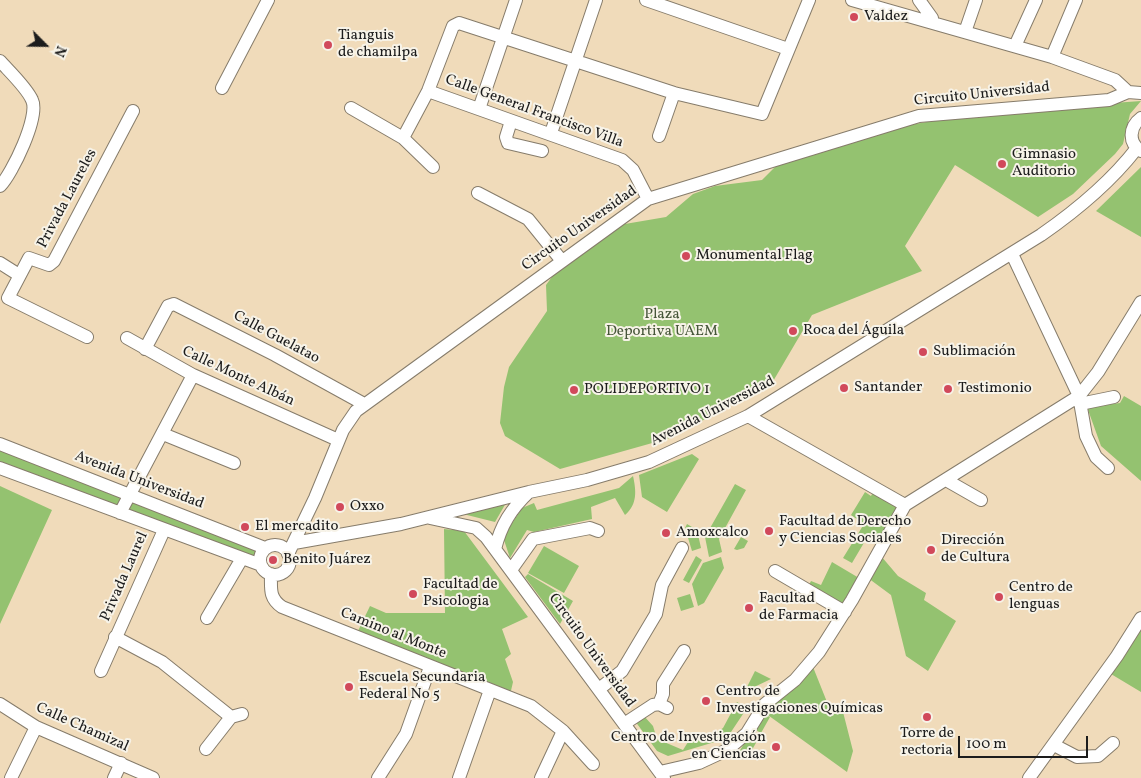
<!DOCTYPE html>
<meta charset="utf-8">
<style>
body{margin:0}
#map{position:relative;width:1141px;height:778px;overflow:hidden;background:#f0dbba;font-family:Vollkorn,serif}
canvas{display:block}
.north{position:absolute;left:20px;top:20px;width:50px;height:50px;-webkit-text-stroke:4px #f7f3e8;paint-order:stroke;rotate:113deg;font-size:14px;font-weight:700;line-height:20px;text-align:center;color:#1c1c1c}
.north::after{content:'';display:block;margin:auto;width:18px;height:22px;background:#1c1c1c;clip-path:polygon(50% 0,100% 100%,50% 72%,0 100%)}
.scale{position:absolute;left:958px;top:736px;width:130px;height:22px;box-sizing:border-box;border:2px solid #1c1c1c;border-top:0;padding-left:6px;font-size:15px;line-height:18px;white-space:nowrap;color:#1c1c1c;-webkit-text-stroke:4px #f7f3e8;paint-order:stroke}
</style>
<div id="map">
<canvas width="1141" height="778"></canvas>
<div class="north">N</div>
<div class="scale">100 m</div>
</div>
<script>
const c = document.querySelector('canvas').getContext('2d');
c.lineJoin = 'round';
function fillPath(path, color) {
  c.fillStyle = color;
  c.fill(path, 'evenodd');
}
function trace(path, color, width, dash) {
  c.strokeStyle = color;
  c.lineWidth = width;
  c.lineCap = dash ? 'butt' : 'round';
  c.setLineDash(dash || []);
  c.stroke(path);
}
function label(font, color, halo, rows, align = 'center') {
  c.font = font + ' Vollkorn,serif';
  c.lineWidth = 4;
  c.setLineDash([]);
  c.textBaseline = 'middle';
  c.strokeStyle = halo;
  c.fillStyle = color;
  for (const [text, x, y, turn = 0] of rows) {
    c.save();
    c.translate(x, y);
    c.rotate((+turn || 0) * Math.PI / 180);
    c.textAlign = isNaN(turn) ? turn : align;
    if (halo) c.strokeText(text, 0, 0);
    c.fillText(text, 0, 0);
    c.restore();
  }
}
fillPath(new Path2D(`
 M 1141,101 L 1130,114 L 1123,144 L 1115,154 L 1073,194 L 1038,217 L 955,165 L 905,246 L 922,271 L 812,315 L 772,383 L 670,438 L 560,469 L 505,436 L 500,423 L 504,387 L 509,367 L 547,311 L 546,285 L 557,270 L 619,225 L 666,217 L 693,194 L 715,186 L 762,180 L 782,160 L 910,125 L 975,113 Z
 M 1141,167 L 1141,237 L 1096,211 Z
 M 1124,396 L 1141,406 L 1141,481 L 1101,446 L 1087,407 L 1120,403 Z
 M 0,449 L 125,497 L 117,510 L 0,464 Z
 M 692,454 L 699,459 L 667,512 L 642,497 L 639,475 Z
 M 633,476 C 636,490 638,504 625,515 L 615,498 L 591,507 L 592,519 L 534,532 L 527,530 L 510,558 L 503,537 L 522,508 L 534,503 L 537,510 L 619,488 Z
 M 735,484 L 746,490 L 719,539 L 722,552 L 709,557 L 705,537 Z
 M 0,486 L 52,510 L 0,624 Z
 M 874,490 L 901,506 L 879,543 L 868,536 L 852,563 L 843,558 L 864,524 L 851,515 L 865,492 L 871,496 Z
 M 133,500 L 260,549 L 255,561 L 127,511 Z
 M 506,503 L 495,522 L 463,514 Z
 M 687,524 L 697,530 L 701,548 L 692,551 L 685,528 Z
 M 444,529 L 464,531 L 528,617 L 502,629 L 511,654 L 505,659 L 513,682 L 510,695 L 358,631 L 370,606 L 386,613 L 445,613 Z
 M 741,537 L 748,541 L 744,548 L 737,550 L 734,549 Z
 M 544,546 L 579,566 L 564,593 L 528,573 Z
 M 696,556 L 702,560 L 689,583 L 683,580 Z
 M 881,556 L 898,576 L 926,593 L 924,600 L 956,621 L 928,671 L 906,656 L 891,595 L 868,578 Z
 M 721,557 L 724,568 L 704,603 L 698,606 L 692,584 L 703,563 Z
 M 832,562 L 859,578 L 842,605 L 809,585 L 811,581 L 821,585 Z
 M 528,574 L 573,601 L 560,624 L 525,577 Z
 M 690,594 L 694,607 L 681,611 L 677,598 Z
 M 1141,629 L 1141,692 L 1111,674 Z
 M 813,667 L 827,702 L 843,712 L 853,751 L 847,772 L 765,713 Z
 M 755,671 L 771,679 L 750,689 L 747,687 Z
 M 737,702 L 747,708 L 729,735 L 718,741 L 668,756 L 657,751 L 635,721 L 644,716 L 653,726 L 657,739 L 683,750 L 693,734 L 708,738 L 723,728 Z
 M 761,713 L 770,717 L 761,733 L 752,728 Z
 M 748,737 L 757,741 L 748,757 L 739,752 Z`), '#94c270');
const minor = new Path2D(`
 M 646,0 L 788,49
 M 852,0 L 1052,57 L 1115,80 L 1128,92 L 1141,93
 M 919,0 L 932,18
 M 965,32 L 976,0
 M 1015,46 L 1036,0
 M 1052,57 L 1076,0
 M 0,61 C 9,71 27,88 32,100 C 40,116 12,174 0,186
 M 222,88 L 268,0
 M 428,91 L 622,160 L 633,170 L 648,199
 M 351,108 L 403,138 L 433,167
 M 479,109 L 516,0
 M 1141,118 C 1129,127 1128,143 1141,151
 M 511,121 L 506,137 L 508,143 L 542,151
 M 551,133 L 596,0
 M 659,136 L 674,93
 M 403,138 L 428,91 L 453,26 L 459,23 L 674,93 L 762,114 L 809,0
 M 478,193 L 528,219 L 562,261
 M 1012,254 L 1079,396 L 1086,436 L 1096,457 L 1108,468
 M 0,263 L 19,275
 M 87,337 L 8,298 L 29,258 L 49,265 L 54,261 L 133,111
 M 127,338 L 193,375 L 338,440
 M 145,349 L 168,306 L 174,304 L 275,355 L 364,404
 M 1080,404 L 1114,397
 M 748,416 L 905,505
 M 163,434 L 234,463
 M 0,444 L 265,548
 M 0,468 L 261,565
 M 946,480 L 981,500
 M 120,513 L 193,375
 M 430,518 L 476,528 L 486,537 L 664,778
 M 294,543 L 401,524 L 529,492 L 587,480 L 649,462 L 748,416 L 1041,235 C 1077,210 1110,183 1137,148
 M260 560a15 15 0 1 1 30 0a15 15 0 1 1-30 0Z
 M 495,549 C 501,525 511,509 529,492
 M 288,554 L 315,498 L 343,430 L 356,411 L 648,199 L 919,116 L 1109,100 L 1128,92
 M 511,570 L 533,539 L 590,528 L 598,531
 M 775,571 L 845,612
 M 271,574 C 271,589 269,598 282,607 L 531,706 L 563,731 L 593,764
 M 207,618 L 241,560
 M 115,637 L 162,662 L 231,717
 M 101,671 L 164,530
 M 599,689 L 622,671 L 656,614 L 662,585 L 682,548
 M 0,704 L 36,727 L 153,778
 M 659,704 L 663,694 L 663,684 L 684,651
 M 624,724 L 653,705 L 659,704 L 667,708
 M 1054,745 L 1077,757 L 1098,756 L 1113,743
 M 206,749 L 231,717 L 242,714
 M 660,772 L 699,763 L 727,750 L 747,733 L 765,704 L 795,680 L 819,652 L 852,600 L 905,505 L 1079,396 L 1098,372 L 1141,302
 M 11,778 L 36,727
 M 114,778 L 121,763
 M 378,778 L 406,734 L 430,667
 M 459,778 L 490,690
 M 541,778 L 563,731
 M 1029,778 L 1117,656 L 1141,618`);
trace(minor, '#867c6b', 14);
trace(minor, '#fff', 12);
for (const [x, y, r, color] of [
 [854,17,5,"#d1495b"],
 [328,45,5,"#d1495b"],
 [1002,164,5,"#d1495b"],
 [686,256,5,"#d1495b"],
 [793,331,5,"#d1495b"],
 [923,352,5,"#d1495b"],
 [844,388,5,"#d1495b"],
 [948,389,5,"#d1495b"],
 [574,390,5,"#d1495b"],
 [340,507,5,"#d1495b"],
 [245,527,5,"#d1495b"],
 [769,531,5,"#d1495b"],
 [666,533,5,"#d1495b"],
 [931,550,5,"#d1495b"],
 [273,560,5,"#d1495b"],
 [413,594,5,"#d1495b"],
 [999,597,5,"#d1495b"],
 [749,608,5,"#d1495b"],
 [349,687,5,"#d1495b"],
 [706,701,5,"#d1495b"],
 [927,717,5,"#d1495b"],
 [776,747,5,"#d1495b"]
]) {
  const dot = new Path2D();
  dot.arc(x, y, r, 0, 2 * Math.PI);
  c.fillStyle = color;
  c.fill(dot);
  trace(dot, '#f7f3e8', 2);
}
label('15px', '#1c1c1c', '#f7f3e8', [
 ["Valdez",864,17],
 ["Tianguis",338,36],
 ["de chamilpa",338,53],
 ["Gimnasio",1012,155],
 ["Auditorio",1012,172],
 ["Monumental Flag",696,256],
 ["Roca del Águila",803,331],
 ["Sublimación",933,352],
 ["Santander",854,388],
 ["Testimonio",958,389],
 ["POLIDEPORTIVO 1",584,390],
 ["Oxxo",350,507],
 ["Facultad de Derecho",779,522],
 ["y Ciencias Sociales",779,539],
 ["El mercadito",255,527],
 ["Amoxcalco",676,533],
 ["Dirección",941,541],
 ["de Cultura",941,558],
 ["Benito Juárez",283,560],
 ["Facultad de",423,585],
 ["Psicologia",423,602],
 ["Centro de",1009,588],
 ["lenguas",1009,605],
 ["Facultad",759,599],
 ["de Farmacia",759,616],
 ["Escuela Secundaria",359,678],
 ["Federal No 5",359,695],
 ["Centro de",716,692],
 ["Investigaciones Químicas",716,709],
 ["Torre de",927,734,"center"],
 ["rectoria",927,751,"center"],
 ["Centro de Investigación",766,738,"right"],
 ["en Ciencias",766,755,"right"]
], 'left');
label('15px', '#1c1c1c', '#f7f3e8', [
 ["Circuito Universidad",982,95,-6],
 ["Calle General Francisco Villa",534,112,20],
 ["Privada Laureles",68,199,-62],
 ["Circuito Universidad",580,229,-35],
 ["Calle Guelatao",276,338,28],
 ["Calle Monte Albán",238,377,25],
 ["Avenida Universidad",713,412,-27],
 ["Avenida Universidad",139,481,21],
 ["Privada Laurel",125,577,-66],
 ["Camino al Monte",393,634,22],
 ["Circuito Universidad",591,651,54],
 ["Calle Chamizal",82,728,24]
]);
label('15px', '#465639', '#f7f3e8', [
 ["Plaza",662,315],
 ["Deportiva UAEM",662,332]
]);
</script>
